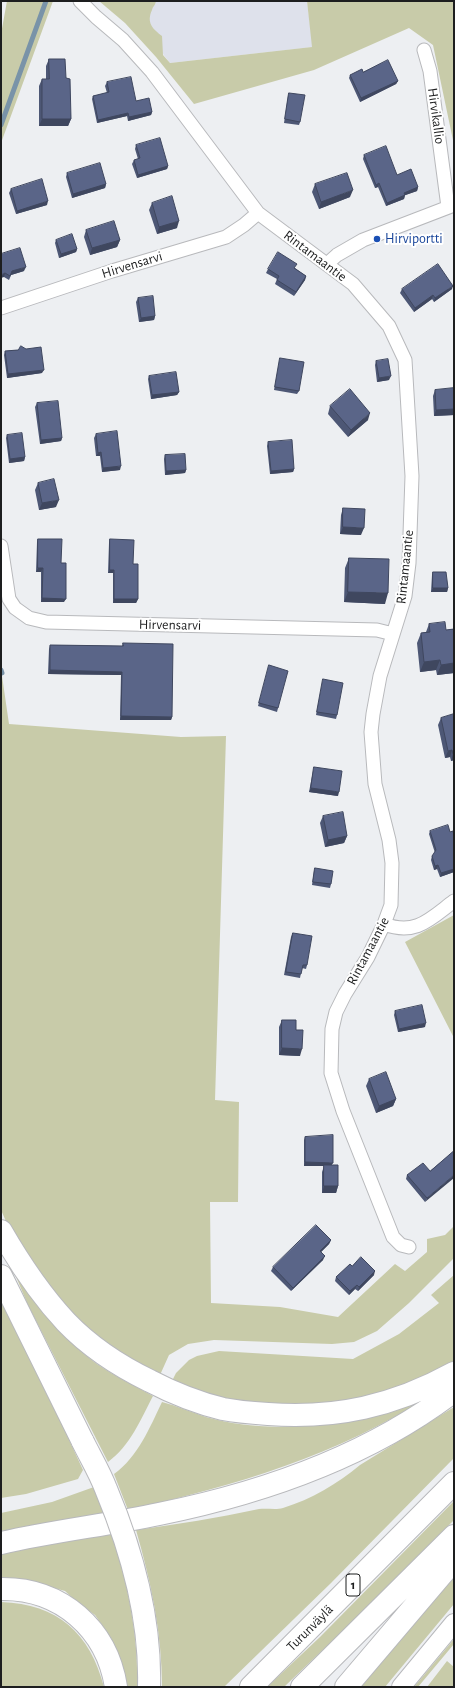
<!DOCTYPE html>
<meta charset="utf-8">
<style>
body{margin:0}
#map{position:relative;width:455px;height:1688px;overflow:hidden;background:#edeff2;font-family:"Alegreya Sans",sans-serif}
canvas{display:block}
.frame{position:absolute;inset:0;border:2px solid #1d1e1f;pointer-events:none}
</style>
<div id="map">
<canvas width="455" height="1688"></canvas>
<div class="frame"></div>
</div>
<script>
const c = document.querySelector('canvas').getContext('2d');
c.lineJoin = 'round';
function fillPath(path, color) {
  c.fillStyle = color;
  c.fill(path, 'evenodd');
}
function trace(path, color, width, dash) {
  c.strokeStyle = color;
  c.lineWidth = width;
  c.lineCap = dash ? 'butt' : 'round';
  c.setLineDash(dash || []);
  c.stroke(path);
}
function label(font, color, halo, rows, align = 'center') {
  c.font = font + ' "Alegreya Sans",sans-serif';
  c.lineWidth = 4;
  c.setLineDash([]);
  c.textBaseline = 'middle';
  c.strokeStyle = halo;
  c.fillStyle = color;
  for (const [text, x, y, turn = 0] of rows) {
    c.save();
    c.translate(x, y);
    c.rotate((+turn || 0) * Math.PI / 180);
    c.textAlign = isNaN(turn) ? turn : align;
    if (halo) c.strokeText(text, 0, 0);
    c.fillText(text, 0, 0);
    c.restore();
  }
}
fillPath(new Path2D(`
 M 117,1 L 307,1 L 313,47 L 170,63 L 133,15 Z`), '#dee1eb');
fillPath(new Path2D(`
 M 7,1 L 53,1 L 1,143 L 1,34 Z
 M 99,1 L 156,1 C 155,6 153,6 152,10 C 146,23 153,29 162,36 L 163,55 L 170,63 L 312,47 L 307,1 L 454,1 L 454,145 L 433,45 L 409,28 L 314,70 L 194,104 L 156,57 L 125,23 Z
 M 1,669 L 9,724 L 181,737 L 226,736 L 215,1100 L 239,1102 L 238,1202 L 210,1202 L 211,1303 L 280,1307 L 338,1317 L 395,1264 L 405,1271 L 427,1252 L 427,1239 L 445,1235 L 454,1226 L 454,1258 L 409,1303 L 377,1331 L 354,1342 L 332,1344 L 214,1340 L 188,1344 L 169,1355 L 160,1375 L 101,1343 L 75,1320 L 12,1235 L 1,1210 Z
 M 454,915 L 454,1038 L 405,942 Z
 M 14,1272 C 40,1304 64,1340 97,1364 C 114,1376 134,1385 153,1396 C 141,1419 130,1446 108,1462 L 28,1305 Z
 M 454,1275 L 454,1361 L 431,1374 L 376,1396 L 324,1406 L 261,1408 L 220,1399 L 172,1381 L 176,1373 L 189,1360 L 197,1356 L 219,1351 L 353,1359 L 399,1334 L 439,1303 L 431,1295 Z
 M 1,1292 L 83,1470 L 78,1479 L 26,1494 L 1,1498 Z
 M 431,1395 C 339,1455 234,1486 128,1510 L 114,1474 C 138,1457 150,1427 162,1402 C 177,1406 191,1412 206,1417 C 242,1427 278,1429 315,1424 Z
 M 454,1407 L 454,1458 L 331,1583 L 224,1687 L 162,1687 C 162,1633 151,1582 136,1530 C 177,1524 218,1518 259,1509 C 267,1508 276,1510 283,1508 C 312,1499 337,1484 360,1465 Z
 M 94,1487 L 104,1513 L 1,1531 L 1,1513 L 52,1502 Z
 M 454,1501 L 454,1520 C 398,1577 342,1632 284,1687 L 267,1687 L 320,1637 Z
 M 112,1533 C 127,1582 139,1635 137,1687 L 126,1687 L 121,1661 L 111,1638 L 95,1615 L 79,1604 L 65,1591 L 28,1581 L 1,1577 L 1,1553 Z
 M 454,1576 L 454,1604 L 385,1687 L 360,1687 Z
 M 1,1602 C 58,1604 90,1633 104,1687 L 1,1687 Z
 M 454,1639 L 454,1644 L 418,1687 L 414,1687 Z
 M 447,1661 L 454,1667 L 454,1687 L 427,1687 Z`), '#c8cba9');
trace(new Path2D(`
 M 1,125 L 46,1
 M 1,670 L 2,673`), '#7993a8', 5);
const street = new Path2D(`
 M 80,1 L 96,17 L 123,40 L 152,72 L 258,213 L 353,284 L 389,326 L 405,360 L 412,476 L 409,563 L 405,596 L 380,676 L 373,714 L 371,732 L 375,784 L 389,840 L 392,863 L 391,905 L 384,924 L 368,957 L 345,994 L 336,1012 L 332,1029 L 331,1073 L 343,1111 L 393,1237 L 401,1245 L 409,1247
 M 424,50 L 430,71 L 448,207
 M 327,264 L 337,255 L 363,240 L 454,205
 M 1,308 L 112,271 L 226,237 L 244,225 L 258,213
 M 1,546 L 9,599 L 15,608 L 29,618 L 46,622 L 377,630 L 393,634
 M 384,924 C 416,936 430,919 454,901`);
const secondary = new Path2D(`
 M 401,1687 L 454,1623`);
const highway = new Path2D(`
 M 1,1231 C 20,1264 40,1294 66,1322 C 90,1347 119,1366 150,1381 C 173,1393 198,1403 223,1409 C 238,1412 253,1413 268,1414 C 336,1419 394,1406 454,1373
 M 1,1276 L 83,1442
 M 1,1543 C 53,1531 107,1525 159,1514 C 263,1493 369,1456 454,1391
 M 1,1589 C 61,1588 107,1629 116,1687
 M 251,1687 L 454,1483
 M 302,1687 L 454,1536
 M 346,1687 L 454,1560`);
trace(street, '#b8b9bc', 15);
trace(secondary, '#b8b9bc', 20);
trace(highway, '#b8b9bc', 24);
trace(street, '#fff', 13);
trace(secondary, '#fff', 18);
trace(highway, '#fff', 22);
const highwayBridge = new Path2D(`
 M 83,1442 C 91,1458 100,1473 106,1489 C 132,1551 151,1619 149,1687`);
trace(highwayBridge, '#b8b9bc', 24, []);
trace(highwayBridge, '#fff', 22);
fillPath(new Path2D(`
 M 49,59 L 66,78 L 71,119 L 68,126 L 39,126 L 39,86 L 42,79 L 46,79 L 46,66 Z
 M 363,72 L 398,81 L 396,84 L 360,102 L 349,78 L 350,75 Z
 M 107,82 L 152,112 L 151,115 L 128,121 L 127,116 L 97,123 L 92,99 L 93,96 L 107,93 L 105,86 Z
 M 289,93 L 300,122 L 299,125 L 284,123 L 288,96 Z
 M 136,145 L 168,166 L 167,169 L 137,178 L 132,164 L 134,160 L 138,159 L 135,149 Z
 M 364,155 L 397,175 L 418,187 L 417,191 L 405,195 L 404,199 L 386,206 L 378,187 L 375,188 L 363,159 Z
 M 67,173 L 106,184 L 105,188 L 72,198 L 66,177 Z
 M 315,184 L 350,197 L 319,209 L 312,192 Z
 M 11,189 L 47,205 L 16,214 L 9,193 Z
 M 152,203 L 177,228 L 157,234 L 149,210 Z
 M 86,230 L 120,240 L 117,247 L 90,255 L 84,237 Z
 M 56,240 L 77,249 L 76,252 L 59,258 L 55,243 Z
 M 1,254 L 24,271 L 11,275 L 9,280 L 4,277 Z
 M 295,268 L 306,276 L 305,280 L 294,296 L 275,284 L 277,279 L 266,273 L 268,269 Z
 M 402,289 L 452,289 L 434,302 L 432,299 L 414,312 L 400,293 Z
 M 138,298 L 155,316 L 154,320 L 139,322 L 136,302 Z
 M 18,350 L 42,373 L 7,378 L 4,355 L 5,351 Z
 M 280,358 L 299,391 L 297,394 L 274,390 L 279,362 Z
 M 376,361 L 389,380 L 377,382 L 375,365 Z
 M 149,376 L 179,392 L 177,395 L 151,399 L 148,379 Z
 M 454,388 L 454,415 L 434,416 L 433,396 L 435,390 Z
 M 37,403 L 62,438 L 61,441 L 40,444 L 35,407 Z
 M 330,406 L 368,420 L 348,437 L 328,414 Z
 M 96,434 L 120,470 L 102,472 L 100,456 L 96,456 L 94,438 Z
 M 7,435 L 25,457 L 24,461 L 9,463 L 6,438 Z
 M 268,442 L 294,469 L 293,472 L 270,474 L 267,446 Z
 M 165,455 L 186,470 L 185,473 L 165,475 L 164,459 Z
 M 38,483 L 56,507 L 39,510 L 35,490 Z
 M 343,508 L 361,535 L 340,534 L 341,515 Z
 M 38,539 L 64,602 L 41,602 L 41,572 L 36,572 L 37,542 Z
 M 110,539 L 133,564 L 138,599 L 136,603 L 113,603 L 113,573 L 108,573 L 109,543 Z
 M 349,558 L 385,604 L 344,602 L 345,568 Z
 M 433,572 L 448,588 L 447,592 L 431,592 L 432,575 Z
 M 429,624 L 446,630 L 454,629 L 454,673 L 437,675 L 436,670 L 420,672 L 417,643 L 421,633 L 426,632 Z
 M 123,643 L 172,717 L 171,720 L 120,720 L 121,675 L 48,674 L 49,649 L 50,645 L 122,646 Z
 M 269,665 L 278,708 L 277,712 L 258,706 Z
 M 323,679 L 337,715 L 336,719 L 316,715 L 322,683 Z
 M 454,714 L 454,760 L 451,761 L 450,757 L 445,758 L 438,725 L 441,718 Z
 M 314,767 L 338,796 L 309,792 L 313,771 Z
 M 323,816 L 347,836 L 344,843 L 325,847 L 320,823 Z
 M 430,831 L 454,872 L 440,877 L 437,869 L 434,870 L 431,860 L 432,856 L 435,853 L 429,834 Z
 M 315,868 L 331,884 L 330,888 L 312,885 L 314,871 Z
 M 293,933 L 307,965 L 306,969 L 302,968 L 300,978 L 284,975 L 291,937 Z
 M 395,1011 L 425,1027 L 398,1032 L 394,1015 Z
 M 282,1020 L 296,1030 L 300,1056 L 279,1055 L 279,1027 Z
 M 369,1079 L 396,1099 L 393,1106 L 376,1113 L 366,1086 Z
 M 305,1137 L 332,1165 L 338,1186 L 336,1193 L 322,1193 L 322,1172 L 324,1166 L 304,1166 L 304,1140 Z
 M 454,1151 L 425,1202 L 406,1179 L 407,1175 L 430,1171 Z
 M 331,1240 L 329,1244 L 321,1252 L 323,1260 L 291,1291 L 271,1271 L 273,1267 Z
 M 352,1266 L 374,1275 L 358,1291 L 355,1289 L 349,1295 L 335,1281 L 336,1277 Z`), '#4d5775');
fillPath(new Path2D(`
 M 398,81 L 396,84 L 360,102 L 361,98 Z
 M 152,112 L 151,115 L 128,121 L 129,117 Z
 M 128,113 L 127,116 L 97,123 L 98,120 Z
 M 42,119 L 71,119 L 68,126 L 39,126 Z
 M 168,166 L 167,169 L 137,178 L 138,175 Z
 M 379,183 L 378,187 L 375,188 L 376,185 Z
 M 106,184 L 105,188 L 72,198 L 73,194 Z
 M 418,187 L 417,191 L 403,196 L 404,193 Z
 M 353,190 L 350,197 L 319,209 L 321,202 Z
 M 405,195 L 404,199 L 386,206 L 387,203 Z
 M 48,201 L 47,205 L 16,214 L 17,211 Z
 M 179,221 L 177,228 L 157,234 L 159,227 Z
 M 120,240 L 117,247 L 90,255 L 92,248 Z
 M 77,249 L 76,252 L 59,258 L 61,254 Z
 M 26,267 L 24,271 L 11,275 L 9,280 L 12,271 Z
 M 5,273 L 4,277 L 1,278 L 1,275 Z
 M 306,276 L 305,280 L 294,296 L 296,292 Z
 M 453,286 L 452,289 L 434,302 L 435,298 Z
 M 433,295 L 432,299 L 414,312 L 415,308 Z
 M 155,316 L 154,320 L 139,322 L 141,318 Z
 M 44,370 L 42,373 L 7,378 L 8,374 Z
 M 391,376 L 389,380 L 377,382 L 379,378 Z
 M 179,392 L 177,395 L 151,399 L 152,395 Z
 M 454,409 L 454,415 L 434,416 L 436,410 Z
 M 370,413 L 368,420 L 348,437 L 351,430 Z
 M 62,438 L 61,441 L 40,444 L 41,440 Z
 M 101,452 L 100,456 L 96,456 L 98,453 Z
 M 25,457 L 24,461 L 9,463 L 10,459 Z
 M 121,466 L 120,470 L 102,472 L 103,468 Z
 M 294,469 L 293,472 L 270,474 L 271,471 Z
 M 186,470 L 185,473 L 165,475 L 166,471 Z
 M 59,500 L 56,507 L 39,510 L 42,503 Z
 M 343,527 L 364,528 L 361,535 L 340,534 Z
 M 38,568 L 43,568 L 41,572 L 36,572 Z
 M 110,570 L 114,570 L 113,573 L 108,573 Z
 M 433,588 L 448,588 L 447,592 L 431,592 Z
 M 348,592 L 388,593 L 385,604 L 344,602 Z
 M 42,598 L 66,599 L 64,602 L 41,602 Z
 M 114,599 L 138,599 L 136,603 L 113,603 Z
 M 440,660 L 436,670 L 420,672 L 424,662 Z
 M 454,663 L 454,673 L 437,675 L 441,665 Z
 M 50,670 L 122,672 L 121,675 L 48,674 Z
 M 121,716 L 172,717 L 171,720 L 120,720 Z
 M 452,750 L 450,757 L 445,758 L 448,751 Z
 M 453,754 L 454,754 L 454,760 L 451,761 Z
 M 311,788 L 339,792 L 338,796 L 309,792 Z
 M 347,836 L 344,843 L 325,847 L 328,840 Z
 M 438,865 L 437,869 L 434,870 L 435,866 Z
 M 454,869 L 454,872 L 440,877 L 441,873 Z
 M 426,1023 L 425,1027 L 398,1032 L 399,1029 Z
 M 282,1048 L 302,1049 L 300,1056 L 279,1055 Z
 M 396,1099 L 393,1106 L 376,1113 L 379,1106 Z
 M 305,1162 L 333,1163 L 331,1166 L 304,1166 Z
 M 454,1175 L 454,1178 L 425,1202 L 427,1198 Z
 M 324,1186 L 338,1186 L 336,1193 L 322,1193 Z
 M 331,1240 L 329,1244 L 318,1255 L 320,1251 Z
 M 325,1256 L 323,1260 L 291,1291 L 293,1288 Z
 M 375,1271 L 374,1275 L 358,1291 L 359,1287 Z
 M 357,1285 L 355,1289 L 349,1295 L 350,1291 Z`), '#3f475f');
const building = new Path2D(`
 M 49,59 L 65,59 L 66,78 L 70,79 L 71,119 L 42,119 L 42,79 L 49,79 Z
 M 388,60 L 398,81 L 361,98 L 350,75 L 362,69 L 363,72 Z
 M 131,77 L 136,101 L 149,98 L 152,112 L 129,117 L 128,113 L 98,120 L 93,96 L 109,92 L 107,82 Z
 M 289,93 L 305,95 L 300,122 L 285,119 Z
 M 160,138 L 168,166 L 138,175 L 134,160 L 140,158 L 136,145 Z
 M 386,146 L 397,175 L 411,169 L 418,187 L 404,193 L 405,195 L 387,203 L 379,183 L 376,185 L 364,155 Z
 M 100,163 L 106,184 L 73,194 L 67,173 Z
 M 347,173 L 353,190 L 321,202 L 315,184 Z
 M 42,179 L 48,201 L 17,211 L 11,189 Z
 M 172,196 L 179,221 L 159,227 L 152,203 Z
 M 114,221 L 120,240 L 92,248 L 86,230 Z
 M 72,234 L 77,249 L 61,254 L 56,240 Z
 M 20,248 L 26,267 L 12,271 L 10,276 L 5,273 L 1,275 L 1,254 Z
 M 278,252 L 297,264 L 294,268 L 306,276 L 296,292 L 277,280 L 279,276 L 268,269 Z
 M 438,264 L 453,286 L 435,298 L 433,295 L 415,308 L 402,289 Z
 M 153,296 L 155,316 L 141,318 L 138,298 Z
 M 21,346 L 26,349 L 41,347 L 44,370 L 8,374 L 5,351 L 18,350 Z
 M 280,358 L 304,362 L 299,391 L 275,387 Z
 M 388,359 L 391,376 L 379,378 L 376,361 Z
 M 176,372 L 179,392 L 152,395 L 149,376 Z
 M 454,388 L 454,409 L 436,410 L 435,390 Z
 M 350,389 L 370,413 L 351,430 L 330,406 Z
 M 58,401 L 62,438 L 41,440 L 37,403 Z
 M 117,431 L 121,466 L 103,468 L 101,452 L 98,453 L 96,434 Z
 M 22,433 L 25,457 L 10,459 L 7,435 Z
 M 292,440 L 294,469 L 271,471 L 268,442 Z
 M 185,454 L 186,470 L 166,471 L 165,455 Z
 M 54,479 L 59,500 L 42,503 L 38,483 Z
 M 343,508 L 365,509 L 364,528 L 343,527 Z
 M 38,539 L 62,539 L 61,563 L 66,563 L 66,599 L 42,598 L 43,568 L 38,568 Z
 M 110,539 L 134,540 L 133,564 L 138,564 L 138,599 L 114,599 L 114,570 L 110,570 Z
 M 349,558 L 389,559 L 388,593 L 348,592 Z
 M 433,572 L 446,572 L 448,588 L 433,588 Z
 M 445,622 L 446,630 L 454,629 L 454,663 L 441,665 L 440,660 L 424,662 L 421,633 L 430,632 L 429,624 Z
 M 123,643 L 173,644 L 172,717 L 121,716 L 122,672 L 50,670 L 50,645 L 123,646 Z
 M 269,665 L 288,671 L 278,708 L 259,703 Z
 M 323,679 L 343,683 L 337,715 L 317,712 Z
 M 454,714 L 454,754 L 453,754 L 452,750 L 448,751 L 441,718 Z
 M 314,767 L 342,771 L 339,792 L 311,788 Z
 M 343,812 L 347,836 L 328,840 L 323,816 Z
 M 448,825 L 450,832 L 453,831 L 454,836 L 454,869 L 441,873 L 438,865 L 435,866 L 432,856 L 436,850 L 430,831 Z
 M 315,868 L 333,871 L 331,884 L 313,882 Z
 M 293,933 L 312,936 L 307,965 L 303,965 L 301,974 L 286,972 Z
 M 422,1005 L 426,1023 L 399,1029 L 395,1011 Z
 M 282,1020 L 296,1020 L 296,1030 L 303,1030 L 302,1049 L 282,1048 Z
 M 386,1072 L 396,1099 L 379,1106 L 369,1079 Z
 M 333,1135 L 333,1163 L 305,1162 L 305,1137 Z
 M 454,1151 L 454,1175 L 427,1198 L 407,1175 L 423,1163 L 430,1171 Z
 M 324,1165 L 338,1165 L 338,1186 L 324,1186 Z
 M 316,1225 L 331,1240 L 320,1251 L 325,1256 L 293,1288 L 273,1267 Z
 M 361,1257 L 375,1271 L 359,1287 L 357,1285 L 350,1291 L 336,1277 L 350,1264 L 352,1266 Z`);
fillPath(building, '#5a6588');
trace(building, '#3f475f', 1);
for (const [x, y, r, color] of [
 [377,239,4,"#1a4fb4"]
]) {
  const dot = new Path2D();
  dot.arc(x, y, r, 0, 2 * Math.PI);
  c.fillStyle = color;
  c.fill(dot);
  trace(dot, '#fff', 1.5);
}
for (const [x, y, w] of [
 [353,1585,14]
]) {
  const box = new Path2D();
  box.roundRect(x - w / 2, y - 11, w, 22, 3);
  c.fillStyle = '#fff';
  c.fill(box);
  trace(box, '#1d1e1f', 1);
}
label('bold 13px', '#1d1e1f', null, [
 ["1",353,1585]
]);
label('14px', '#1d1e1f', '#fff', [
 ["Hirvikallio",436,116,82],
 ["Rintamaantie",315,256,37],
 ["Hirvensarvi",132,265,-17],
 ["Rintamaantie",405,567,-84],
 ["Hirvensarvi",170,625,1],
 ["Rintamaantie",368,951,-62],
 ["Turunväylä",310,1628,-45]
]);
label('14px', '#164399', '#fff', [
 ["Hirviportti",385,239]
], 'left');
</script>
